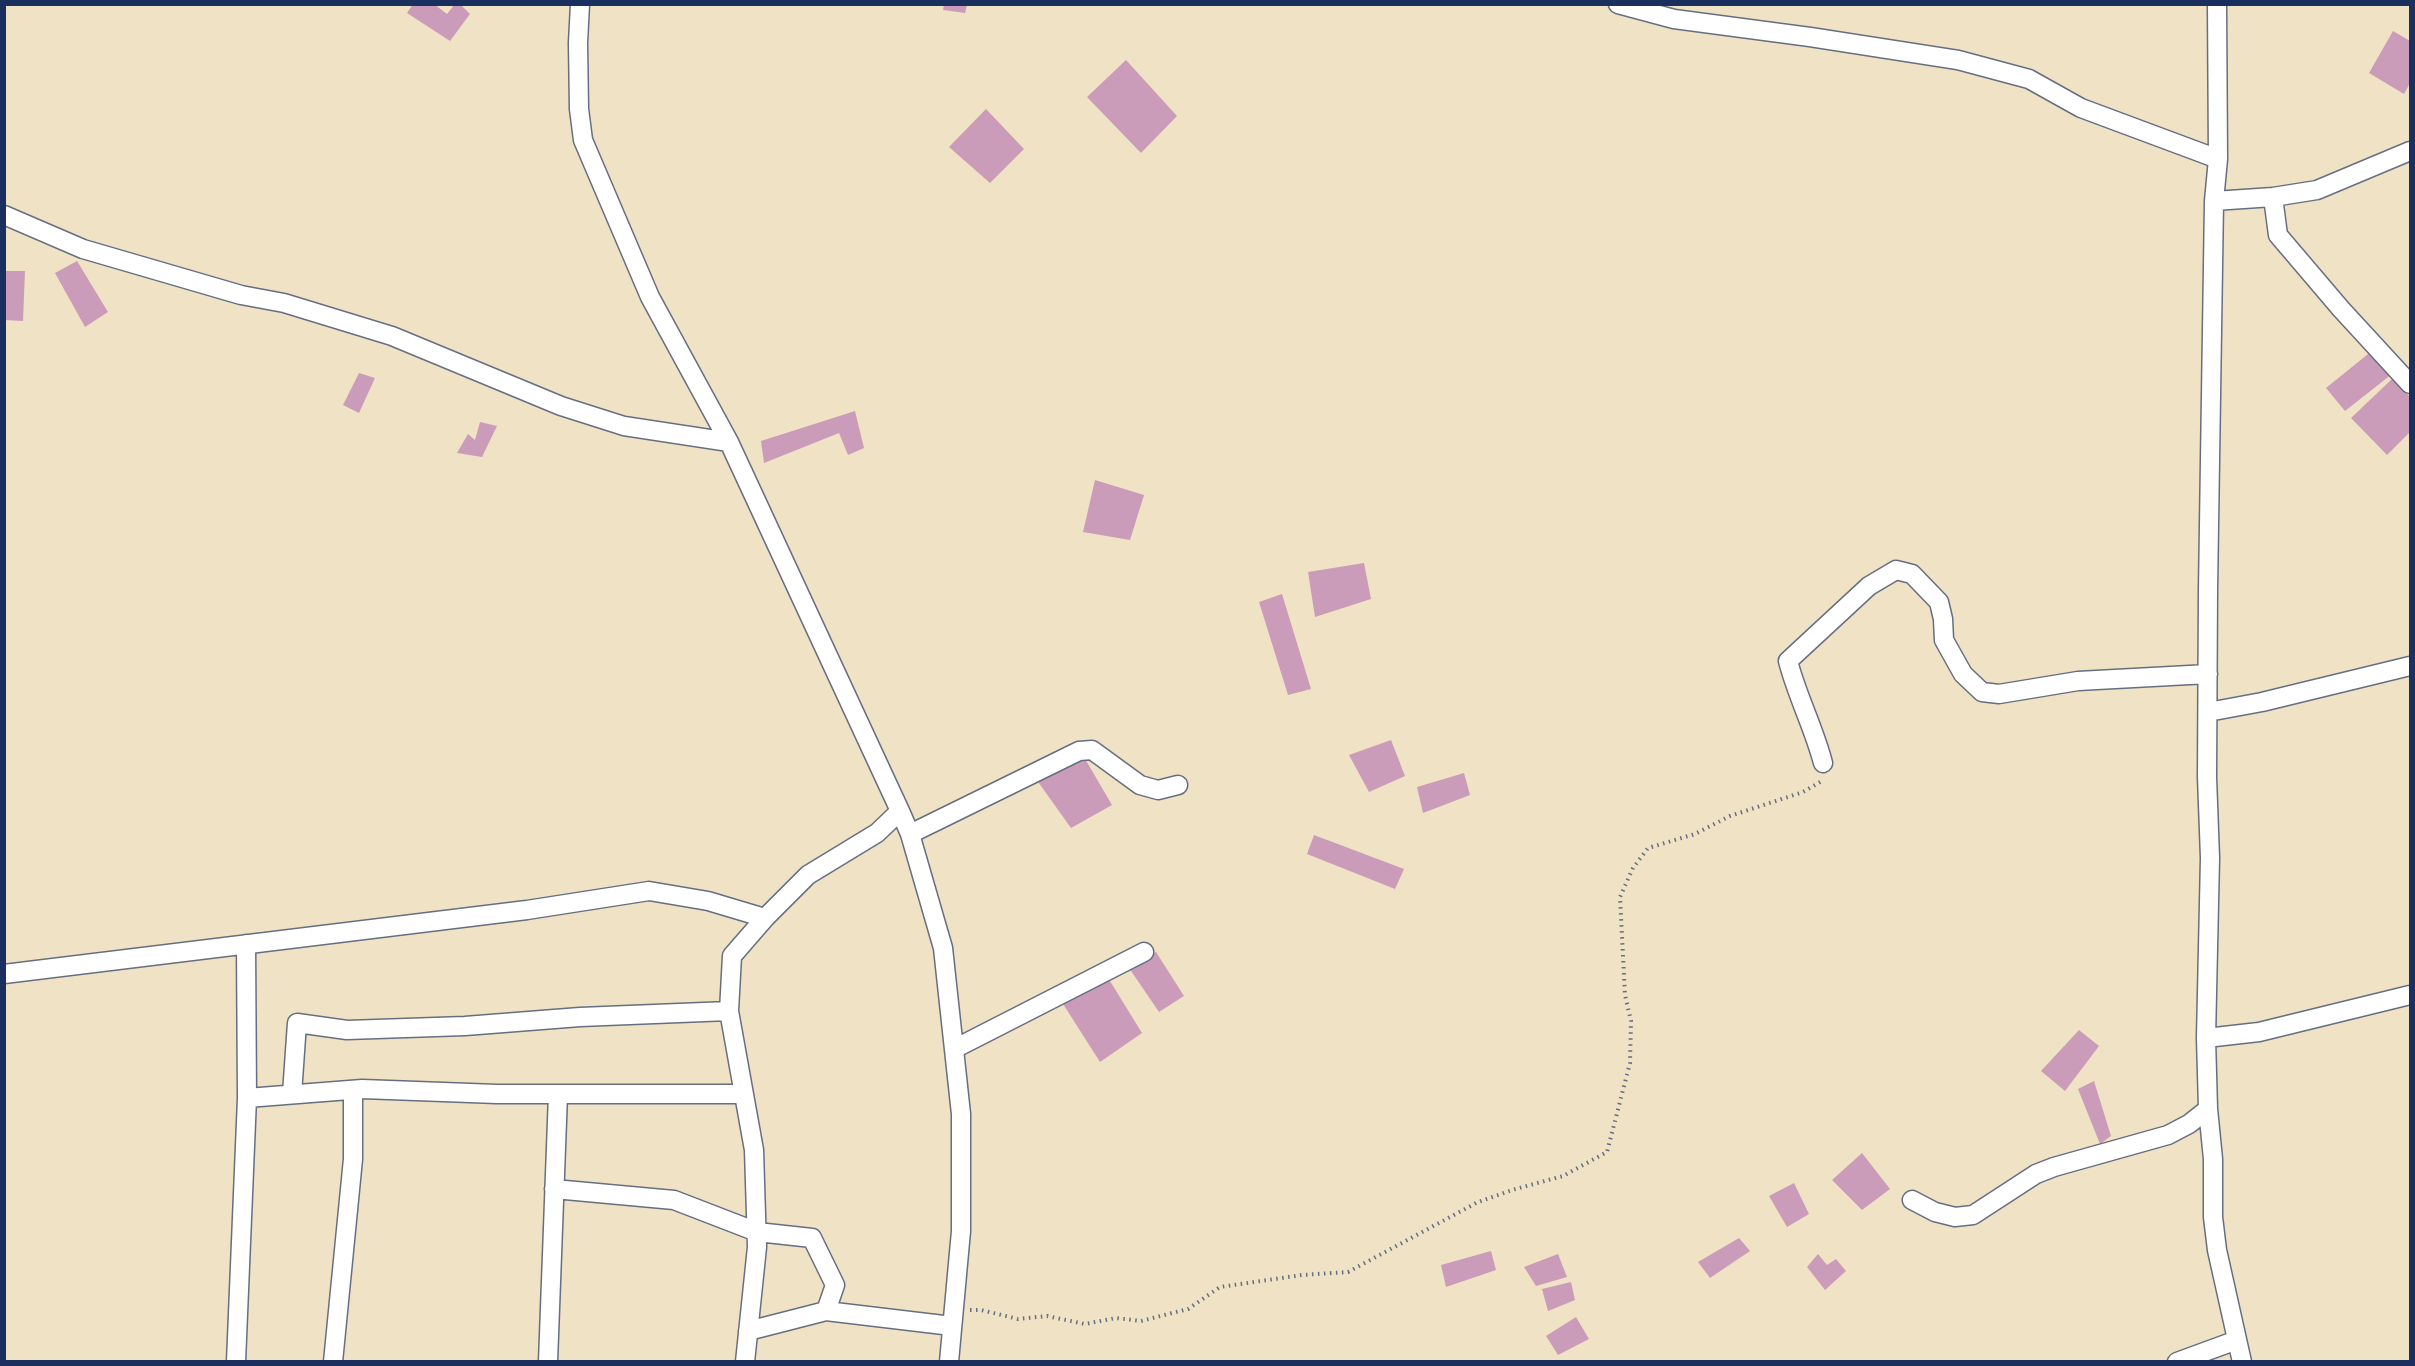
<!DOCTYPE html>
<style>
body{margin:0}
#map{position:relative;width:2415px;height:1366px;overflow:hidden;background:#f0e2c4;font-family:"Indie Flower",sans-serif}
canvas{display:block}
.frame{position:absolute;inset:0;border:6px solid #1b2f5e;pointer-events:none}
</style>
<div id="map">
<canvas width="2415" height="1366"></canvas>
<div class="frame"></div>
</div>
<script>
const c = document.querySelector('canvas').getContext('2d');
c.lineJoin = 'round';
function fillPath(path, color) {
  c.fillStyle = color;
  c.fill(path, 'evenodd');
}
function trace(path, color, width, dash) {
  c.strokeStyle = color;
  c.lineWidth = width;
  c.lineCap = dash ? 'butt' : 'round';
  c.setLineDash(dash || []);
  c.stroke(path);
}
fillPath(new Path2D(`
 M 413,4 L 434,4 L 447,14 L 455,4 L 460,4 L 470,14 L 450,41 L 407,13 Z
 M 944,5 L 967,5 L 965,13 L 943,10 Z
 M 2393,31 L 2410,41 L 2410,83 L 2404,94 L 2369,73 Z
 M 1126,60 L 1177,116 L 1141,153 L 1087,97 Z
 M 986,109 L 1024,149 L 990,183 L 949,147 Z
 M 77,261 L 108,312 L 85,327 L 55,273 Z
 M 4,271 L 25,271 L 23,321 L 4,320 Z
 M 2373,350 L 2392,374 L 2345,411 L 2326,388 Z
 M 359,373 L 375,378 L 359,413 L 343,405 Z
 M 2393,378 L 2410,397 L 2410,432 L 2387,455 L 2351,418 Z
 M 855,411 L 864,448 L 848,455 L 839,433 L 764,463 L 761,441 Z
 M 480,422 L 497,426 L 482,457 L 457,453 L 468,434 L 475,440 Z
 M 1095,480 L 1144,495 L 1130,540 L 1083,532 Z
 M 1364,563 L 1371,599 L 1315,617 L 1308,572 Z
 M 1282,594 L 1311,689 L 1288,695 L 1259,602 Z
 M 1391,740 L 1405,776 L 1369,792 L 1349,755 Z
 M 1084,757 L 1112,805 L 1071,828 L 1036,779 Z
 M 1464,773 L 1470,795 L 1423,813 L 1417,787 Z
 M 1314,835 L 1404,869 L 1395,889 L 1307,854 Z
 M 1156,952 L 1184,996 L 1159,1012 L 1129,968 Z
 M 1110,981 L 1142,1033 L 1100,1062 L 1058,996 Z
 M 2079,1030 L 2099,1046 L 2065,1091 L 2041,1071 Z
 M 2094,1081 L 2111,1136 L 2100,1144 L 2078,1089 Z
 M 1862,1153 L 1890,1189 L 1862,1210 L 1832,1180 Z
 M 1794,1183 L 1809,1214 L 1787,1227 L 1769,1196 Z
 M 1739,1238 L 1750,1251 L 1710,1278 L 1698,1262 Z
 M 1491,1251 L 1496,1270 L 1446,1287 L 1441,1265 Z
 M 1558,1254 L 1567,1277 L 1536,1286 L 1524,1267 Z
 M 1818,1254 L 1827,1265 L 1836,1259 L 1846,1271 L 1825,1290 L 1807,1267 Z
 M 1571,1282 L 1575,1300 L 1548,1311 L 1542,1289 Z
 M 1576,1317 L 1589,1339 L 1558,1355 L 1546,1336 Z`), '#cb9cb9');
const minor = new Path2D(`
 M 580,4 L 578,43 L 579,109 L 583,140 L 650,297 L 729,442 L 900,811 L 910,834 L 943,948 L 961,1114 L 961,1231 L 949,1362
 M 1618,4 L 1674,19 L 1810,37 L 1958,60 L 2029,79 L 2081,108 L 2218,159
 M 2217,4 L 2218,159 L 2214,201 L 2208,590 L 2207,777 L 2210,858 L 2206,1038 L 2208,1109 L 2213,1159 L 2213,1217 L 2217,1250 L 2242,1362
 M 2273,197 L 2278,235 L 2341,309 L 2410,384
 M 2214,201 L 2273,197 L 2317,190 L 2410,151
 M 4,215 L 83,249 L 241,295 L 284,303 L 392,336 L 561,406 L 624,426 L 729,442
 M 2208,712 L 2262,702 L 2410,666
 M 1823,763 C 1814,728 1797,696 1788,661 L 1869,586 L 1896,570 L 1912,574 L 1939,602 L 1943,619 L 1944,640 L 1963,674 L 1982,692 L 1999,694 L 2078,681 L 2208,674
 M 910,834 L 1079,751 L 1092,750 L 1140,785 L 1158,790 L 1178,785
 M 4,974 L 527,910 L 649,891 L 708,901 L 765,918
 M 2206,1038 L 2259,1032 L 2410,995
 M 954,1049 L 1144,952
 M 292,1094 L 297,1023 L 347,1030 L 465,1026 L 580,1017 L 729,1011
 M 247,1098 L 362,1089 L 497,1094 L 743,1094
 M 554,1189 L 674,1200 L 757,1232 L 812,1238 L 835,1285 L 826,1311
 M 1912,1200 L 1935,1212 L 1955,1217 L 1973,1215 L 2036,1174 L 2054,1167 L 2168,1135 L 2189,1124 L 2208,1109
 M 748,1331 L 826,1311 L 952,1326
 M 236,1362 L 247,1098 L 246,944
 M 333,1362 L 353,1159 L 353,1090
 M 548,1362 L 558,1094
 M 745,1362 L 757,1247 L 754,1150 L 729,1011 L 732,956 L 765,918 L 808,875 L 877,833 L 900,811
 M 2177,1362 L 2237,1340`);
trace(minor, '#666e82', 21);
trace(new Path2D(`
 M 970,1310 L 981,1310 L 1018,1319 L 1047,1316 L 1085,1324 L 1116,1318 L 1141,1321 L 1188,1309 L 1220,1287 L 1302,1275 L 1348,1272 L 1478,1202 L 1512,1190 L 1563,1176 L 1607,1152 L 1630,1063 L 1631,1021 L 1625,995 L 1620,897 L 1633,868 L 1648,848 L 1695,834 L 1730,816 L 1803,792 L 1822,781`), '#666e82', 4, [1.5, 4.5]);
trace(minor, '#fff', 18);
</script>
